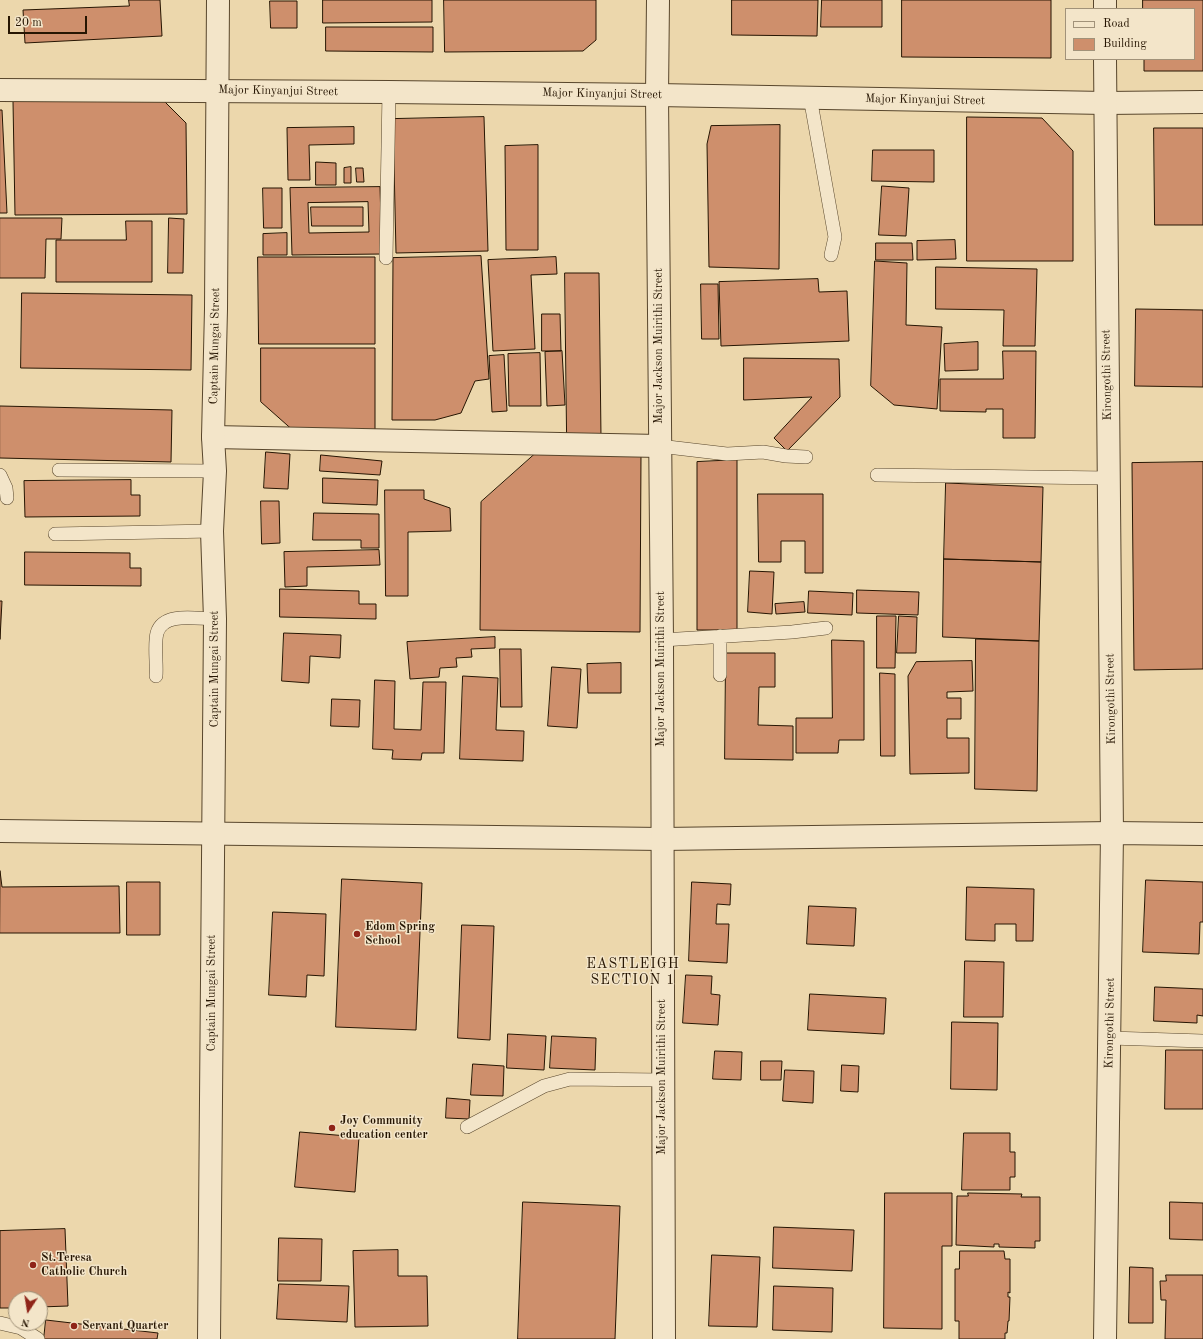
<!DOCTYPE html>
<style>
body{margin:0}
#map{position:relative;width:1203px;height:1339px;overflow:hidden;background:#ecd7ac;font-family:"Old Standard TT",serif}
canvas{display:block}
.legend{position:absolute;left:1065px;top:8px;width:130px;height:52px;box-sizing:border-box;background:#f3e5c9;border:1px solid #a19279;margin:0;padding:5px 7px;list-style:none;font-size:12px;color:#261502}
.legend li{display:flex;align-items:center;gap:8px;height:20px}
.legend b{width:20px;border:1px solid #a19279}
.north{position:absolute;left:8px;top:1291px;width:40px;height:40px;box-sizing:border-box;background:#f3e5c9;border:1px solid #a19279;border-radius:50%;rotate:192deg;font-size:11px;font-weight:700;line-height:16px;text-align:center;color:#261502}
.north::after{content:'';display:block;margin:auto;width:14px;height:18px;background:#8f2418;clip-path:polygon(50% 0,100% 100%,50% 72%,0 100%)}
.scale{position:absolute;left:8px;top:16px;width:79px;height:18px;box-sizing:border-box;border:2px solid #261502;border-top:0;padding-left:5px;font-size:12px;line-height:14px;white-space:nowrap;color:#261502;-webkit-text-stroke:3px #f3e5c9;paint-order:stroke}
</style>
<div id="map">
<canvas width="1203" height="1339"></canvas>
<ul class="legend">
<li><b style="height:5px;background:#f3e5c9"></b>Road</li>
<li><b style="height:11px;background:#ce8f6c"></b>Building</li>
</ul>
<div class="north">N</div>
<div class="scale">20 m</div>
</div>
<script>
const c = document.querySelector('canvas').getContext('2d');
c.lineJoin = 'round';
function fillPath(path, color) {
  c.fillStyle = color;
  c.fill(path, 'evenodd');
}
function trace(path, color, width, dash) {
  c.strokeStyle = color;
  c.lineWidth = width;
  c.lineCap = dash ? 'butt' : 'round';
  c.setLineDash(dash || []);
  c.stroke(path);
}
function label(font, color, halo, rows, align = 'center') {
  c.font = font + ' "Old Standard TT",serif';
  c.lineWidth = 3;
  c.setLineDash([]);
  c.textBaseline = 'middle';
  c.strokeStyle = halo;
  c.fillStyle = color;
  for (const [text, x, y, turn = 0] of rows) {
    c.save();
    c.translate(x, y);
    c.rotate((+turn || 0) * Math.PI / 180);
    c.textAlign = isNaN(turn) ? turn : align;
    if (halo) c.strokeText(text, 0, 0);
    c.fillText(text, 0, 0);
    c.restore();
  }
}
const building = new Path2D(`
 M 129,0 L 160,0 L 162,36 L 25,43 L 23,10 L 129,6 Z
 M 323,0 L 432,0 L 432,22 L 323,23 Z
 M 444,0 L 596,0 L 596,40 L 583,51 L 445,52 Z
 M 732,0 L 818,0 L 817,36 L 732,35 Z
 M 822,0 L 882,0 L 882,27 L 821,27 Z
 M 902,0 L 1051,0 L 1051,58 L 902,57 Z
 M 1143,0 L 1203,0 L 1203,71 L 1144,71 L 1144,59 L 1194,59 L 1194,9 L 1143,9 Z
 M 270,1 L 297,1 L 297,28 L 271,28 Z
 M 326,27 L 433,27 L 433,52 L 326,51 Z
 M 163,100 L 186,123 L 187,214 L 15,215 L 13,101 Z
 M 0,110 L 2,110 L 7,213 L 0,213 Z
 M 484,117 L 488,251 L 396,253 L 393,119 Z
 M 967,117 L 1042,118 L 1073,151 L 1073,261 L 967,261 Z
 M 780,125 L 779,269 L 709,267 L 707,144 L 711,126 Z
 M 354,127 L 354,144 L 309,145 L 310,180 L 288,180 L 287,128 Z
 M 1154,128 L 1203,128 L 1203,225 L 1155,225 Z
 M 538,145 L 538,250 L 506,250 L 505,146 Z
 M 873,150 L 934,150 L 934,182 L 872,181 Z
 M 316,162 L 336,163 L 336,185 L 316,185 Z
 M 351,167 L 351,183 L 344,183 L 344,168 Z
 M 356,168 L 363,168 L 364,182 L 357,182 Z
 M 882,186 L 909,188 L 906,236 L 879,235 Z
 M 380,187 L 382,254 L 292,255 L 290,188 ZM 368,202 L 369,232 L 309,233 L 308,203 Z
 M 263,188 L 282,188 L 282,228 L 264,228 Z
 M 311,207 L 363,207 L 363,226 L 312,226 Z
 M 0,218 L 62,218 L 61,239 L 46,239 L 45,278 L 0,278 Z
 M 169,218 L 184,219 L 183,273 L 168,273 Z
 M 126,221 L 152,221 L 152,282 L 56,282 L 56,240 L 126,240 Z
 M 287,233 L 287,255 L 263,255 L 263,234 Z
 M 955,240 L 956,259 L 917,260 L 917,241 Z
 M 876,243 L 912,243 L 913,260 L 876,260 Z
 M 481,256 L 489,379 L 475,381 L 461,413 L 435,420 L 392,420 L 393,258 Z
 M 258,257 L 375,257 L 375,344 L 259,344 Z
 M 556,257 L 557,274 L 531,275 L 535,349 L 493,351 L 488,260 Z
 M 875,261 L 907,263 L 906,325 L 942,327 L 937,409 L 894,405 L 871,386 Z
 M 936,267 L 1037,269 L 1035,346 L 1003,346 L 1004,310 L 936,309 Z
 M 565,273 L 599,273 L 601,437 L 567,437 Z
 M 818,279 L 819,292 L 847,291 L 849,341 L 721,346 L 719,282 Z
 M 701,284 L 718,284 L 719,339 L 702,339 Z
 M 22,293 L 192,295 L 191,370 L 21,368 Z
 M 1136,309 L 1203,310 L 1203,387 L 1135,386 Z
 M 542,314 L 560,314 L 561,351 L 542,351 Z
 M 978,342 L 978,370 L 945,371 L 944,344 Z
 M 261,348 L 375,348 L 375,433 L 296,433 L 261,402 Z
 M 562,351 L 565,405 L 547,406 L 545,352 Z
 M 1003,351 L 1036,351 L 1035,438 L 1003,438 L 1003,409 L 986,409 L 986,412 L 940,411 L 940,379 L 1003,379 Z
 M 540,353 L 541,406 L 509,406 L 508,354 Z
 M 504,355 L 507,411 L 492,412 L 489,356 Z
 M 744,358 L 839,359 L 840,397 L 787,451 L 774,438 L 812,397 L 744,400 Z
 M 0,406 L 172,410 L 171,462 L 0,458 Z
 M 266,452 L 290,454 L 288,489 L 264,488 Z
 M 536,453 L 641,454 L 640,632 L 480,630 L 481,502 Z
 M 321,455 L 382,461 L 380,475 L 320,471 Z
 M 737,460 L 737,630 L 697,630 L 697,462 Z
 M 1203,462 L 1203,669 L 1134,670 L 1132,463 Z
 M 323,478 L 378,480 L 377,505 L 323,503 Z
 M 131,480 L 131,495 L 140,495 L 140,516 L 25,517 L 24,481 Z
 M 946,483 L 1043,487 L 1041,562 L 944,559 Z
 M 385,490 L 424,490 L 424,499 L 450,508 L 451,531 L 408,532 L 408,596 L 386,596 Z
 M 758,494 L 823,494 L 823,573 L 805,573 L 805,541 L 781,541 L 781,562 L 759,562 Z
 M 261,501 L 279,501 L 280,543 L 262,544 Z
 M 314,513 L 379,514 L 379,548 L 361,548 L 361,540 L 313,540 Z
 M 379,550 L 380,565 L 307,567 L 307,586 L 285,587 L 284,552 Z
 M 25,552 L 130,553 L 130,568 L 141,568 L 141,586 L 25,585 Z
 M 944,559 L 1041,562 L 1039,641 L 943,637 Z
 M 750,571 L 774,572 L 772,614 L 748,612 Z
 M 280,589 L 359,591 L 359,604 L 376,604 L 376,619 L 280,617 Z
 M 857,590 L 919,592 L 918,615 L 857,613 Z
 M 809,591 L 853,593 L 852,615 L 808,613 Z
 M 0,601 L 2,601 L 0,639 Z
 M 804,602 L 805,612 L 776,614 L 775,604 Z
 M 877,616 L 896,616 L 895,668 L 877,668 Z
 M 899,616 L 917,617 L 916,653 L 897,653 Z
 M 284,633 L 341,635 L 340,658 L 310,656 L 309,683 L 282,681 Z
 M 495,637 L 495,648 L 471,649 L 472,657 L 456,658 L 457,667 L 440,668 L 439,677 L 410,679 L 407,642 Z
 M 976,639 L 1039,641 L 1037,791 L 975,789 Z
 M 832,640 L 864,641 L 864,740 L 839,740 L 838,753 L 796,753 L 796,718 L 832,718 Z
 M 500,649 L 521,649 L 522,707 L 501,707 Z
 M 726,653 L 775,653 L 775,687 L 759,687 L 758,725 L 793,726 L 793,760 L 725,759 Z
 M 972,661 L 973,691 L 947,692 L 947,698 L 961,698 L 961,719 L 947,719 L 947,738 L 969,738 L 969,773 L 910,774 L 908,676 L 916,662 Z
 M 621,663 L 621,693 L 588,693 L 587,664 Z
 M 552,667 L 581,669 L 577,728 L 548,726 Z
 M 880,673 L 895,674 L 895,756 L 881,756 Z
 M 463,676 L 498,678 L 496,730 L 524,731 L 523,761 L 460,759 Z
 M 375,680 L 395,681 L 394,729 L 421,730 L 423,682 L 446,682 L 444,753 L 422,753 L 421,760 L 392,759 L 393,750 L 373,749 Z
 M 332,699 L 360,700 L 359,727 L 331,726 Z
 M 0,871 L 2,887 L 119,886 L 120,933 L 0,933 Z
 M 342,879 L 422,883 L 416,1030 L 336,1027 Z
 M 1146,880 L 1203,882 L 1203,922 L 1200,922 L 1199,954 L 1143,952 Z
 M 127,882 L 160,882 L 160,935 L 127,935 Z
 M 692,882 L 731,884 L 730,905 L 717,904 L 716,924 L 729,924 L 727,963 L 689,961 Z
 M 967,887 L 1034,889 L 1033,941 L 1016,941 L 1016,924 L 995,924 L 995,941 L 966,940 Z
 M 809,906 L 856,908 L 854,946 L 807,944 Z
 M 273,912 L 326,914 L 324,976 L 307,975 L 306,997 L 269,995 Z
 M 462,925 L 494,926 L 490,1040 L 458,1038 Z
 M 965,961 L 1004,962 L 1003,1017 L 964,1017 Z
 M 686,975 L 712,976 L 711,994 L 720,995 L 718,1025 L 683,1023 Z
 M 1155,987 L 1203,989 L 1203,1016 L 1197,1015 L 1197,1023 L 1154,1021 Z
 M 810,994 L 886,998 L 884,1034 L 808,1030 Z
 M 952,1022 L 998,1023 L 997,1090 L 951,1089 Z
 M 508,1034 L 546,1036 L 544,1070 L 507,1068 Z
 M 552,1036 L 596,1038 L 595,1070 L 550,1068 Z
 M 1166,1050 L 1203,1050 L 1203,1109 L 1165,1109 Z
 M 715,1051 L 742,1052 L 741,1080 L 713,1079 Z
 M 761,1061 L 782,1061 L 781,1080 L 761,1080 Z
 M 473,1064 L 504,1066 L 503,1096 L 471,1095 Z
 M 842,1065 L 859,1066 L 858,1092 L 841,1091 Z
 M 785,1070 L 814,1071 L 813,1103 L 783,1101 Z
 M 447,1098 L 470,1100 L 469,1119 L 446,1118 Z
 M 300,1132 L 359,1137 L 355,1192 L 295,1187 Z
 M 964,1133 L 1010,1133 L 1010,1152 L 1015,1152 L 1015,1177 L 1010,1177 L 1010,1190 L 962,1190 Z
 M 885,1193 L 952,1193 L 952,1246 L 942,1246 L 942,1329 L 884,1328 Z
 M 968,1193 L 1022,1194 L 1021,1197 L 1040,1197 L 1040,1241 L 1035,1241 L 1035,1248 L 999,1247 L 999,1244 L 994,1244 L 994,1247 L 956,1245 L 957,1196 L 968,1196 Z
 M 523,1202 L 620,1206 L 615,1339 L 518,1339 Z
 M 1170,1202 L 1203,1203 L 1203,1240 L 1170,1239 Z
 M 774,1227 L 854,1230 L 852,1271 L 773,1268 Z
 M 65,1229 L 68,1306 L 40,1307 L 40,1299 L 16,1299 L 16,1308 L 0,1308 L 0,1231 Z
 M 279,1238 L 322,1239 L 321,1281 L 278,1281 Z
 M 398,1250 L 398,1276 L 427,1276 L 428,1326 L 355,1327 L 353,1251 Z
 M 960,1251 L 1004,1251 L 1005,1259 L 1010,1259 L 1010,1293 L 1008,1292 L 1008,1297 L 1010,1297 L 1009,1321 L 1008,1321 L 1007,1333 L 1005,1333 L 1005,1339 L 959,1339 L 959,1321 L 955,1321 L 955,1269 L 959,1269 Z
 M 712,1255 L 760,1257 L 757,1327 L 709,1326 Z
 M 1130,1267 L 1153,1268 L 1153,1323 L 1129,1323 Z
 M 1166,1275 L 1203,1275 L 1203,1339 L 1165,1339 L 1166,1300 L 1161,1300 L 1160,1281 L 1166,1281 Z
 M 279,1284 L 349,1286 L 347,1322 L 277,1319 Z
 M 774,1286 L 833,1288 L 832,1332 L 773,1330 Z
 M 46,1320 L 158,1333 L 157,1339 L 44,1339 Z`);
fillPath(building, '#ce8f6c');
trace(building, '#261502', 1);
const service = new Path2D(`
 M 810,97 L 835,237 L 831,255
 M 386,258 L 389,92
 M 659,446 L 727,454 L 763,452 L 786,456 L 806,457
 M 59,470 L 215,471
 M 0,475 L 6,488 L 7,498
 M 877,475 L 1108,478
 M 55,534 L 212,531
 M 720,636 L 720,675
 M 662,640 L 792,632 L 826,628
 M 156,676 C 157,664 154,644 157,633 C 163,611 198,619 215,619
 M 1110,1038 L 1203,1041
 M 467,1127 L 544,1086 L 570,1079 L 662,1080
 M 0,1323 L 21,1328 L 38,1339`);
const minor = new Path2D(`
 M 0,90 L 389,92 L 657,95 L 1105,103 L 1203,102
 M 213,437 L 659,446
 M 0,831 L 662,839 L 1112,833 L 1203,834`);
const tertiary = new Path2D(`
 M 658,0 L 657,95 L 662,640 L 664,1339
 M 1105,9 L 1105,0
 M 1105,59 L 1112,833 L 1105,1339
 M 209,1339 L 215,619 L 212,531 L 215,471 L 213,437 L 216,309 L 218,0`);
trace(service, '#58462c', 14);
trace(minor, '#58462c', 24);
trace(tertiary, '#58462c', 24);
trace(service, '#f3e5c9', 13);
trace(minor, '#f3e5c9', 22);
trace(tertiary, '#f3e5c9', 22);
for (const [x, y, r, color] of [
 [357,934,4,"#8f2418"],
 [332,1128,4,"#8f2418"],
 [33,1265,4,"#8f2418"],
 [74,1326,4,"#8f2418"]
]) {
  const dot = new Path2D();
  dot.arc(x, y, r, 0, 2 * Math.PI);
  c.fillStyle = color;
  c.fill(dot);
  trace(dot, '#f3e5c9', 1.5);
}
label('12px', '#261502', '#f3e5c9', [
 ["Major Kinyanjui Street",278,91,1],
 ["Major Kinyanjui Street",602,94,1],
 ["Major Kinyanjui Street",925,100,1],
 ["Captain Mungai Street",215,346,-89],
 ["Major Jackson Muirithi Street",659,346,-90],
 ["Kirongothi Street",1107,375,-91],
 ["Captain Mungai Street",215,669,-90],
 ["Major Jackson Muirithi Street",661,669,-90],
 ["Kirongothi Street",1111,699,-91],
 ["Captain Mungai Street",212,993,-90],
 ["Kirongothi Street",1110,1023,-89],
 ["Major Jackson Muirithi Street",662,1077,-90]
]);
label('bold 12px', '#261502', '#f3e5c9', [
 ["Edom Spring",365,927],
 ["School",365,941],
 ["Joy Community",340,1121],
 ["education center",340,1135],
 ["St.Teresa",41,1258],
 ["Catholic Church",41,1272],
 ["Servant Quarter",82,1326]
], 'left');
c.letterSpacing = '1px';
label('14px', '#261502', '#f3e5c9', [
 ["EASTLEIGH",633,964],
 ["SECTION 1",633,980]
]);
c.letterSpacing = '0px';
</script>
